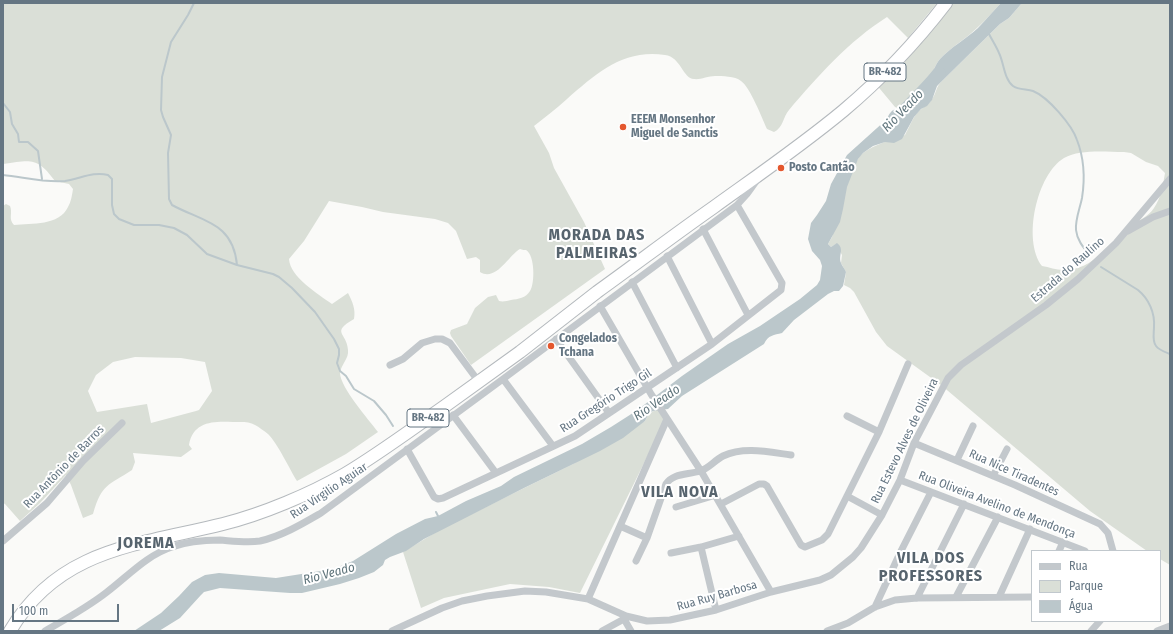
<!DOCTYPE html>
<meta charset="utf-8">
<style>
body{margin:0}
#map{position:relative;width:1173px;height:634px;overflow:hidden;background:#fafaf8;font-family:"Fira Sans Condensed",sans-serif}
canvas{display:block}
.frame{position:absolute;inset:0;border:4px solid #657683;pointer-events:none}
.legend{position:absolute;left:1031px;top:550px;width:130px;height:72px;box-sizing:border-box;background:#fff;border:1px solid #c1c8cd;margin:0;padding:5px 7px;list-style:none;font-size:12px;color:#657683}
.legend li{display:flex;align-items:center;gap:8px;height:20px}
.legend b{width:20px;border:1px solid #c1c8cd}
.scale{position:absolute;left:12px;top:604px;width:107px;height:18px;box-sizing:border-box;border:2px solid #657683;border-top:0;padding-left:5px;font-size:12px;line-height:14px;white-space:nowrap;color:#657683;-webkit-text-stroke:3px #fff;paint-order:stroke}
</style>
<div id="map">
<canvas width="1173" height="634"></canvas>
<div class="frame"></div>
<ul class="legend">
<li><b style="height:5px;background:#c3c8cc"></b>Rua</li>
<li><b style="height:11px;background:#dadfd7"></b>Parque</li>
<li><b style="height:11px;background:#bbc7cb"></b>Água</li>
</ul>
<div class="scale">100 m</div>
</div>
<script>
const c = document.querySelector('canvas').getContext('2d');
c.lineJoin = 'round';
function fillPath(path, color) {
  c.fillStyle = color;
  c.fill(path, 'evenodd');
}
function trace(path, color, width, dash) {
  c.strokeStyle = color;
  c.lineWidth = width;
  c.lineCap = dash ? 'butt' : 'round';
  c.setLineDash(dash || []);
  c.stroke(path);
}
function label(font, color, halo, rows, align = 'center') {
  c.font = font + ' "Fira Sans Condensed",sans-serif';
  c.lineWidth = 4;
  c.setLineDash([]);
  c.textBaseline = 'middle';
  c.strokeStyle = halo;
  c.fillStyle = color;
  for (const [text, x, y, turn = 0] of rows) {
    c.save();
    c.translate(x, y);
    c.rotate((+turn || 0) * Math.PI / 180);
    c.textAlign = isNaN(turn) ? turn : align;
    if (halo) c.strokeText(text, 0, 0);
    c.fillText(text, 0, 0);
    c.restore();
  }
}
fillPath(new Path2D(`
 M 3,3 L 937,3 L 908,38 L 887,17 C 849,41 818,76 789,110 C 783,117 783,128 774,132 L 767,129 C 762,118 750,87 741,81 C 735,76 722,76 715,76 C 708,76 700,80 694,79 C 683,79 681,57 665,55 C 623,49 597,73 567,99 C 556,109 545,117 534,126 L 549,153 L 554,168 L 584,222 L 605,269 L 471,365 L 451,336 L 450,333 L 451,330 L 467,324 L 475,308 L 488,297 L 496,295 L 499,301 C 503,302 507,301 511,300 C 518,299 526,298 530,291 C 535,284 535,255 526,250 C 525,250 522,250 520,249 C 509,255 496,282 480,272 L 480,260 L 476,257 L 467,259 L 456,231 L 448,223 L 435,219 L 383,212 L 362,207 L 329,201 L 304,241 L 289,259 C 290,277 318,294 332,304 L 348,293 C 352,301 356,309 354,319 C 330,333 347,332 348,350 C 349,359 341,364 340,373 C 340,387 369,420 378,432 L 346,454 L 297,481 C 289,468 278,444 268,434 C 264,431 259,427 255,425 C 249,421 240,422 233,422 C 214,421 193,421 189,445 L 192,449 L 181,457 L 133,453 L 135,462 L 132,470 C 108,486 102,483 93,514 L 83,518 L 71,485 L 66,475 L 40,503 L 20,521 L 5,504 L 3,503 L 3,206 L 6,204 L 10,206 C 13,213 8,219 14,225 C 32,223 59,226 68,207 C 71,202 72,195 73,189 L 69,184 L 55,181 C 37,157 32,160 3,164 ZM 135,357 L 181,358 L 205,362 L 212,391 L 199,410 L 196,411 L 151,423 L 147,404 L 97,412 L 88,391 L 96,375 L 113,362 Z
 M 949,3 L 1001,3 C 993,11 986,20 978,27 C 966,39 951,47 940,59 C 930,71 932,88 919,99 C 913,105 903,111 895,107 L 875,83 Z
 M 1022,3 L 1170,3 L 1170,565 L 1160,559 L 1160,551 L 1147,551 L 1090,511 L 941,385 L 887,346 L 876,332 L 854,292 L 850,288 L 844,285 L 846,272 L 841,263 L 842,255 L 836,244 L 831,247 L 828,244 L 832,237 C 838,218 849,164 863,153 C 876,144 890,140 905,135 C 910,126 913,116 920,110 C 925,106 929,105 932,99 C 936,94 936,87 941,82 L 1000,24 L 1009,18 ZM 1124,152 L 1131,153 L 1146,162 L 1158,166 L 1165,173 C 1163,185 1161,198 1154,208 C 1148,217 1137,221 1129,227 C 1109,244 1092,271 1063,270 C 1056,270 1049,267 1042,266 C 1022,240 1037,174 1064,158 C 1080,149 1105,152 1124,152 Z
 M 655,410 L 663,410 L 666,415 L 648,455 L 580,593 L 549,587 L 510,584 L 444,598 L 421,608 L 403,552 L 443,528 L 573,464 L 645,421 L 648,415 Z`), '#dadfd7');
fillPath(new Path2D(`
 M 1001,3 L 1022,3 L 1009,18 L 1000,24 L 941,82 L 937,86 L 932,100 L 927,106 L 921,109 L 914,117 L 902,139 L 894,143 L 885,142 L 873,146 L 863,153 L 858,159 L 847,187 L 843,209 L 840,222 L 828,244 L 831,247 L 837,243 C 845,249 838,255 841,263 C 842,266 845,269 846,272 L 843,286 L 839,291 L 834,291 L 828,294 L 794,320 L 782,333 C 774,335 768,335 764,344 L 682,396 L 668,409 L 653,411 L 648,415 L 645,421 L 623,438 L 600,451 L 524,488 L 424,539 L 406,551 L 390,557 L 385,560 L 383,565 L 374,572 L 359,578 L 340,584 L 302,593 L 290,593 L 220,588 L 204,592 L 201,595 L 180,618 L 159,631 L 134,631 L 161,613 L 179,596 L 192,582 L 205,575 L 219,573 L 276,578 L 333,569 L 353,561 L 396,534 L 425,519 L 438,516 L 466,501 L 501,486 L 514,477 L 582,444 L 611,427 L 636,411 L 682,376 L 728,344 L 760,326 L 800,299 L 817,285 L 820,280 L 822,266 L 820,260 L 812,251 L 808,239 L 811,223 L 817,215 L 826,201 L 831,184 L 847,155 L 887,119 C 893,104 900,111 912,105 C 914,104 917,101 919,100 C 931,89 930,71 940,59 C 951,47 966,39 978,28 C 986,20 993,11 1001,3 Z`), '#bbc7cb');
trace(new Path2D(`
 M 194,3 L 188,15 L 171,42 L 162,77 L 161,110 L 163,117 L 171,135 L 168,153 L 169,199 L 172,205 C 203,222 233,222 237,265
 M 989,34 C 992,40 996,46 999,53 C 1004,63 1004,79 1013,86 C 1018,90 1027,89 1033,91 C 1048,97 1072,125 1077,140 C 1084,158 1085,179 1082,198 C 1080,208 1075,220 1076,230 C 1077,240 1083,247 1089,254
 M 3,103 L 10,112 L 12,124 L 18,134 L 19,142 L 28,142 L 38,151 L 42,179
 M 3,175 C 23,177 45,183 65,181 C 80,179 93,171 108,175 L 112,179 L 112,205 L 114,214 L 119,219 L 134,225 L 159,225 L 174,228 L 187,235 L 207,254 L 237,265 L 273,274 L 279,277 L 292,288 L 315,312 L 334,339 L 339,349 L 339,355 L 337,363 L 340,371 L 346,376 L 354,389 L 374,401 L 386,415 L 393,426
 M 1101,267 L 1138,290 C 1149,299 1155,313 1154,327 C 1154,333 1152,341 1156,346 C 1159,350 1165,352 1170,354
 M 436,512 L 439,518`), '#bbc7cb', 2);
trace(new Path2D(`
 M 897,119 C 910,103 926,90 939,73`), '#bbc7cb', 13);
const trunk = new Path2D(`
 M 10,631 C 59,548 139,545 223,524 C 263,514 310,494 345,474 C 380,453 412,429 445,406 C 470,388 495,370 520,352 C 546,332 571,312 597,292 C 636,264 674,235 714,207 C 757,176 802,145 843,111 C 881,79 916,42 946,3`);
trace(trunk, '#b4b9bd', 14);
trace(new Path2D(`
 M 703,229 L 748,315
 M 1128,231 L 1153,217 L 1170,211
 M 667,256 L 712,344
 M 632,282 L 677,368
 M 600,306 L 651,394 L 701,471 L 771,592
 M 556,339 L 609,413
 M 390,365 L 403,359 L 422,343 L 435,339 L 442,339 L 450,343 L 479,382
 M 503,379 L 553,446
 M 453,415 L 496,473
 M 847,416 L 879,432
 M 914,443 L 1015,485 L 1100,524 L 1108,533 L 1113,551
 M 407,449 L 434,497 L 438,499 L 443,498 L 575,436 L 712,344 L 781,290 L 782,283 L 737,205
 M 957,460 L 973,426
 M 993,476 L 1007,449
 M 900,480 L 1085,551
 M 847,496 L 882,515
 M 721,504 L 759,484 L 764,484 L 767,486 L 801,545 L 805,547 L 822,540 L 828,534 L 879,432 L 908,364
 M 676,507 L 716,495
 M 620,526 L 647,538
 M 3,541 L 47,503 L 83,461 L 122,423
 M 701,547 L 716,610
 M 1059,551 L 1063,542
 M 671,553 L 701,547 L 739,536
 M 636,561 L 647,538 L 666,484 C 673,473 688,475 700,471 C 708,469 715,460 723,456 C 744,446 769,452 791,455
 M 956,597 L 998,517
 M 999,597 L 1030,529
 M 917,598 L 964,504
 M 588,599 L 667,419
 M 875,607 L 900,553 L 931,492
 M 624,619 L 631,631
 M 45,631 C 66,619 88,607 107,592 C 128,576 147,555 172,547 C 188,541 204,540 220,540 C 233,541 247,543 260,541 C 282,536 302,524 321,513 L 503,379 L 737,205 L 747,194 L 757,180
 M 392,631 L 442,608 L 462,601 L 487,596 L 525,591 L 546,592 L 588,599 L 626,616 L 647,621 L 670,620 L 716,610 L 771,592 L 820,580 L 831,575 L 853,557 L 861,548 L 882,515 L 900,480 L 914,443 L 948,378 L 961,365 L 1046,305 L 1078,279 L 1116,243 L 1170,179
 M 602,631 L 624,619 L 626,616
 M 827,631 L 848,623 L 875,607 L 895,600 L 917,598 L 1032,597
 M 1091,631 L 1100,621
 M 1157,631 L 1170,626`), '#c3c8cc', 7);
trace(trunk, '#fff', 12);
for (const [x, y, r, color] of [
 [623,127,4,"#e4572e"],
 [781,168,4,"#e4572e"],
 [551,346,4,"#e4572e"]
]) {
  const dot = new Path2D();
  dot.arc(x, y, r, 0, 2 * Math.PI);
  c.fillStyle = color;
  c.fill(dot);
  trace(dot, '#fff', 1.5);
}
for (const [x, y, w] of [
 [885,72,42],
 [428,418,42]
]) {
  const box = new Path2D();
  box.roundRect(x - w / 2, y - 9, w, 18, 3);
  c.fillStyle = '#fff';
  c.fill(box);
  trace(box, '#657683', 1);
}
label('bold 11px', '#657683', null, [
 ["BR-482",885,72],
 ["BR-482",428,418]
]);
label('bold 12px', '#657683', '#fff', [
 ["EEEM Monsenhor",631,120],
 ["Miguel de Sanctis",631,134],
 ["Posto Cantão",789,168],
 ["Congelados",559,339],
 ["Tchana",559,353]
], 'left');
label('12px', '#657683', '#fff', [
 ["Estrada do Raulino",1068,270,-41],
 ["Rua Gregório Trigo Gil",606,401,-33],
 ["Rua Estevo Alves de Oliveira",905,441,-64],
 ["Rua Antônio de Barros",64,467,-46],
 ["Rua Nice Tiradentes",1014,473,24],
 ["Rua Virgilio Aguiar",329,491,-34],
 ["Rua Oliveira Avelino de Mendonça",997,505,21],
 ["Rua Ruy Barbosa",717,596,-16]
]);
label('italic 13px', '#60757c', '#fff', [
 ["Rio Veado",903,111,-46],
 ["Rio Veado",657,403,-34],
 ["Rio Veado",329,574,-15]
]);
c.letterSpacing = '1px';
label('bold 16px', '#57646e', '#fff', [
 ["MORADA DAS",597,236],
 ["PALMEIRAS",597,254],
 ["VILA NOVA",680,493],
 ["JOREMA",146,544],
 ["VILA DOS",931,559],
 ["PROFESSORES",931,577]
]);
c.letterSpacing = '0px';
</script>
